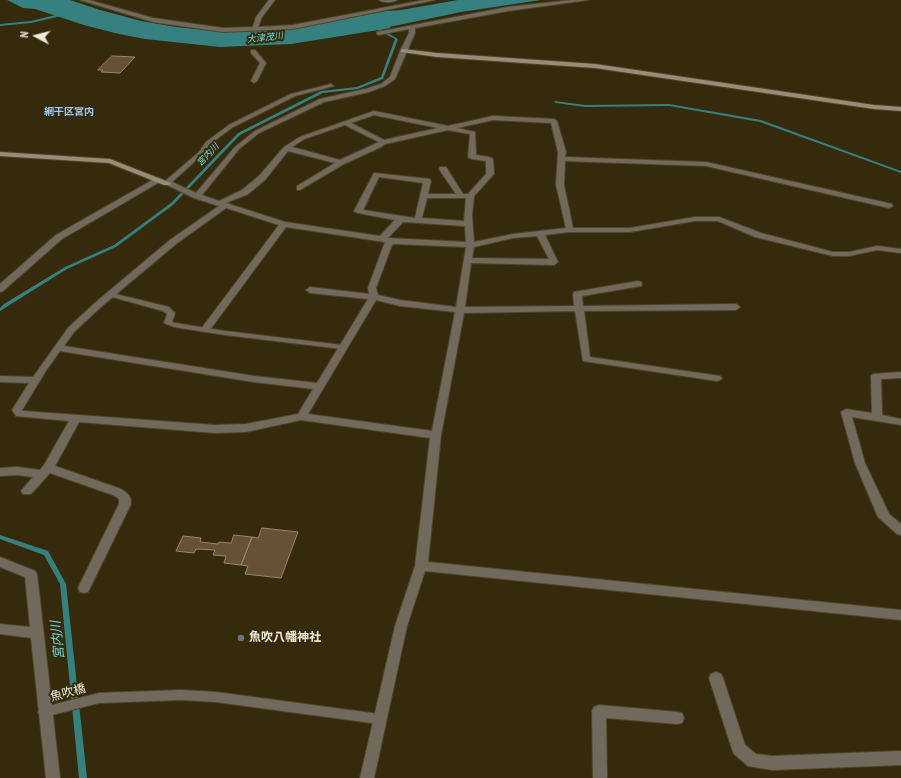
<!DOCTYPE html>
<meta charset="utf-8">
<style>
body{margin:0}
#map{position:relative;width:901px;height:778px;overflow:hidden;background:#352b0c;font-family:"PT Sans Narrow",sans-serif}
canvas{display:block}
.north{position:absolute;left:16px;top:16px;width:40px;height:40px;-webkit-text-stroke:3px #352b0c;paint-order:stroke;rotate:277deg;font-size:11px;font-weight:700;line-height:16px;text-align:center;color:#efe9d8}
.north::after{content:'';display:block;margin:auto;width:14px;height:18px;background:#efe9d8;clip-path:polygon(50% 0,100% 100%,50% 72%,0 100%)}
</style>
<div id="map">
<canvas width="901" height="778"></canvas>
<div class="north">N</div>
</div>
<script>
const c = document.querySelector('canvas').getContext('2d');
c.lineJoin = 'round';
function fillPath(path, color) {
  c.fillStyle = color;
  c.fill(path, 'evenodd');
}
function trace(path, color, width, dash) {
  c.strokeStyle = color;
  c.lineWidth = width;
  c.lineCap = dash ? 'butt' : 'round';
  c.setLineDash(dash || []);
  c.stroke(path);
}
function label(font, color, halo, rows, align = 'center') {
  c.font = font + ' "PT Sans Narrow","Noto Sans JP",sans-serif';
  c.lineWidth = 4;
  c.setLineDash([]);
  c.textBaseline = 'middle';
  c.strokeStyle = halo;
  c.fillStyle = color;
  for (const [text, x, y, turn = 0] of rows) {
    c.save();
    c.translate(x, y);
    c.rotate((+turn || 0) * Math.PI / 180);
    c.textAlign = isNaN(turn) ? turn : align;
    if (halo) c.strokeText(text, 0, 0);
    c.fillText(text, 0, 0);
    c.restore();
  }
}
fillPath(new Path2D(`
 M 7,0 L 70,0 L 100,10 L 141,21 L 176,27 L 227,32 L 292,29 L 386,11 L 401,10 L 458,0 L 541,0 L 461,12 L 389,27 L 391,28 L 291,44 L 220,47 L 145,39 L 119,34 L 84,25 L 35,9 L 23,8 Z`), '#368080');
fillPath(new Path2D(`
 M 60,14 L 61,15 L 61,16 L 31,23 L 0,26 L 0,24 L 31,21 Z
 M 375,25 L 377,25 L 381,29 L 398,39 L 383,79 L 358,89 L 323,93 L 240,135 L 173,205 L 116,247 L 67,269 L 0,311 L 0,308 L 4,304 L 65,267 L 114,245 L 171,203 L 238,133 L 321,91 L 357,87 L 381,77 L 395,39 L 379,31 L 375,27 Z
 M 555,101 L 585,105 L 669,104 L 761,120 L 901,171 L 901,173 L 760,122 L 669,106 L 585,107 L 556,103 L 554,102 Z
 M 0,535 L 48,551 L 66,584 L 87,778 L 79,778 L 60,584 L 44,555 L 0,539 Z`), '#368080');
const building = new Path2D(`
 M 112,56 L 135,57 L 120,73 L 101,72 L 103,70 L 98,70 Z
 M 262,528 L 298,532 L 281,578 L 245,574 L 248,566 L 241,565 L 252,537 L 258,538 Z
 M 234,535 L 252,537 L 241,565 L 224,563 L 226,556 L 213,555 L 215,550 L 196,549 L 194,553 L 176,551 L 183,536 L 201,538 L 200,542 L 218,544 L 219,542 L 231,543 Z`);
fillPath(building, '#665036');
trace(building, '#9c8569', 1);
const lane = new Path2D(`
 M 111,293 L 169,307 L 175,313 L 172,322 L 175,323 L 225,331 L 342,345 L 346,347 L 342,349 L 225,335 L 174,327 L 164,323 L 167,314 L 163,311 L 109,296 L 107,295 Z
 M 181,690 L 216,692 L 379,714 L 383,715 L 385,719 L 383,723 L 379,724 L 216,702 L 181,700 L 99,703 L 44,717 L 40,716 L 38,712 L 40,708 L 44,707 L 99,693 Z`);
const street = new Path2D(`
 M 80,0 L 89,0 L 153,18 L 223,28 L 253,27 L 256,17 L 269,0 L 275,0 L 262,17 L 258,27 L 293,25 L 424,0 L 435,0 L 293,29 L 223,32 L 153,22 Z
 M 379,0 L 397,0 C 393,3 383,3 379,0 Z
 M 572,0 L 588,0 L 508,11 L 415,28 L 415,33 L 395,79 L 385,86 L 369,92 L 324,102 L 259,133 L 239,149 L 202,195 L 219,201 L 242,190 L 259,176 L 284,147 L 300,137 L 374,111 L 448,126 L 493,116 L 554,119 L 557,121 L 566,152 L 565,157 L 706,162 L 892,204 L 893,206 L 889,208 L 706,166 L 565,161 L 564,185 L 573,228 L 630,228 L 695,217 L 719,217 L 761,233 L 833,252 L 849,252 L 877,246 L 901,249 L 901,253 L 877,250 L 849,256 L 833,256 L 755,237 L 718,221 L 695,221 L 630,232 L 569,232 L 545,235 L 558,262 L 554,265 L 471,263 L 465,307 L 574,306 L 573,294 L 574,292 L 638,281 L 641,282 L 642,284 L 641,286 L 582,296 L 583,306 L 736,304 L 740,307 L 736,310 L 584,311 L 590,357 L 720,376 L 722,378 L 720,380 L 717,381 L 583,361 L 575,311 L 464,313 L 441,435 L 428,562 L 901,610 L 901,620 L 425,571 L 407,626 L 374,778 L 360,778 L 395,626 L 415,566 L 430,438 L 301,420 L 246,432 L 215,433 L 79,422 L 55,466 L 121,489 C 128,494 131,495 131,504 L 90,588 L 88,592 L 84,593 L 80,592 L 78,588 L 119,504 L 119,499 L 113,495 L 50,473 L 31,494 L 23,494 L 21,491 L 33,477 L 17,475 L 0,476 L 0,468 L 17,467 L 40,470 L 44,465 L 69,421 L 16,416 L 12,410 L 29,383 L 0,382 L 0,376 L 33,377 L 68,328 L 96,302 L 170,240 L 219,206 L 194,198 L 163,183 L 199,152 L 206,142 L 229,125 L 291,94 L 331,84 L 334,86 L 295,96 L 233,127 L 210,144 L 203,154 L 172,182 L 196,193 L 235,147 L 255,131 L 320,99 L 365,89 L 381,84 L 390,77 L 400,51 L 409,33 L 409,29 L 379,35 L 377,34 L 377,32 L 508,7 ZM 374,115 L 438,128 L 384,140 L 351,123 ZM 493,120 L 551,123 L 558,152 L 556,185 L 566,228 L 513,234 L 474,242 L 472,215 L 474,196 L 494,174 L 493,159 L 489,157 L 476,155 L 475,132 L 457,128 ZM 345,125 L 379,142 L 340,160 L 292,147 L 304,139 ZM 448,130 L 470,134 L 468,157 L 472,159 L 486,161 L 486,174 L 468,194 L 463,194 L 446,167 L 440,167 L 439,169 L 456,194 L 428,194 L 431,181 L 430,179 L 374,173 L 354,211 L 358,213 L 395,220 L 380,236 L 285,222 L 226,203 L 248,194 L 265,180 L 288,151 L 335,163 L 297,186 L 297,190 L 300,190 L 344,164 L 381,147 L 385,144 ZM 379,177 L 423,183 L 415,218 L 363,210 ZM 427,198 L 466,198 L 464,221 L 422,218 ZM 226,208 L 279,225 L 201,329 L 206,332 L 209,331 L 286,227 L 385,242 L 368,288 L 369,294 L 310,287 L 306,290 L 310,293 L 368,299 L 317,383 L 254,376 L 64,346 L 74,332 L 102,306 L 176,244 ZM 403,222 L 465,226 L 466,242 L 388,238 ZM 537,236 L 549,259 L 472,258 L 474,247 L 513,238 ZM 394,244 L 466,247 L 456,307 L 400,300 L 378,295 L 376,288 L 392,245 ZM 376,300 L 400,306 L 455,312 L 432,431 L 308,414 ZM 60,351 L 254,382 L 313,389 L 298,414 L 246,424 L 215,425 L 23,411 L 22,410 L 47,369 Z
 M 251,50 L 255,50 L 266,63 L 257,81 L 254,83 L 251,81 L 260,63 L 251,53 Z
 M 156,178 L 159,178 L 163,180 L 62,239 L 3,291 L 0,292 L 0,284 L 56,235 Z
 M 901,372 L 901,378 L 881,379 L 882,415 L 901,419 L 901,425 L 852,417 L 865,463 L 889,514 L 901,524 L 901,535 L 897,534 L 878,517 L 855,463 L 841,412 L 846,409 L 872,413 L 871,376 L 873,374 Z
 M 0,557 L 35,571 L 37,574 L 60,778 L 46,778 L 31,638 L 0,634 L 0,624 L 30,627 L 25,577 L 0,567 Z
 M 716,672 L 721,674 L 723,678 L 745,745 L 756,754 L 772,756 L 901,751 L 901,765 L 772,770 L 748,766 L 734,754 L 732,749 L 709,678 L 711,674 Z
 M 599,705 L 677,712 L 682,713 L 684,718 L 682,723 L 677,724 L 606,718 L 607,778 L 593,778 L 592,711 L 594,707 Z`);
const secondary = new Path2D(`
 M 403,49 L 437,53 L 595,64 L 874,105 L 901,107 L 901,111 L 874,109 L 595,68 L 437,57 L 401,52 L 401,50 Z
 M 0,152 L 110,159 L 171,183 L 170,185 L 164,185 L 109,163 L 0,156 Z`);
trace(lane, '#4f4629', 2);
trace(street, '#4f4629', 2);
trace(secondary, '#4f4629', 2);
fillPath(lane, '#72695d');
fillPath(street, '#72695d');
fillPath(secondary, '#998b77');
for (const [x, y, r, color] of [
 [241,638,4,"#6b7280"]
]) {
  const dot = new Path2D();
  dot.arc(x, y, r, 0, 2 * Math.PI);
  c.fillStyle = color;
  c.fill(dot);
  trace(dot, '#352b0c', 1.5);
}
label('italic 9px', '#6ddede', '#352b0c', [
 ["大津茂川",265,38,-6],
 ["宮内川",208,155,-46]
]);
label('bold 10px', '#a1c7f7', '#352b0c', [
 ["網干区宮内",69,112]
]);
label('bold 12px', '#efe9d8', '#352b0c', [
 ["魚吹八幡神社",249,638]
], 'left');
label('12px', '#efe9d8', '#352b0c', [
 ["魚吹橋",68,693,-15]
]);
label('italic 13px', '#6ddede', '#352b0c', [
 ["宮内川",58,640,-96]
]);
</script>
